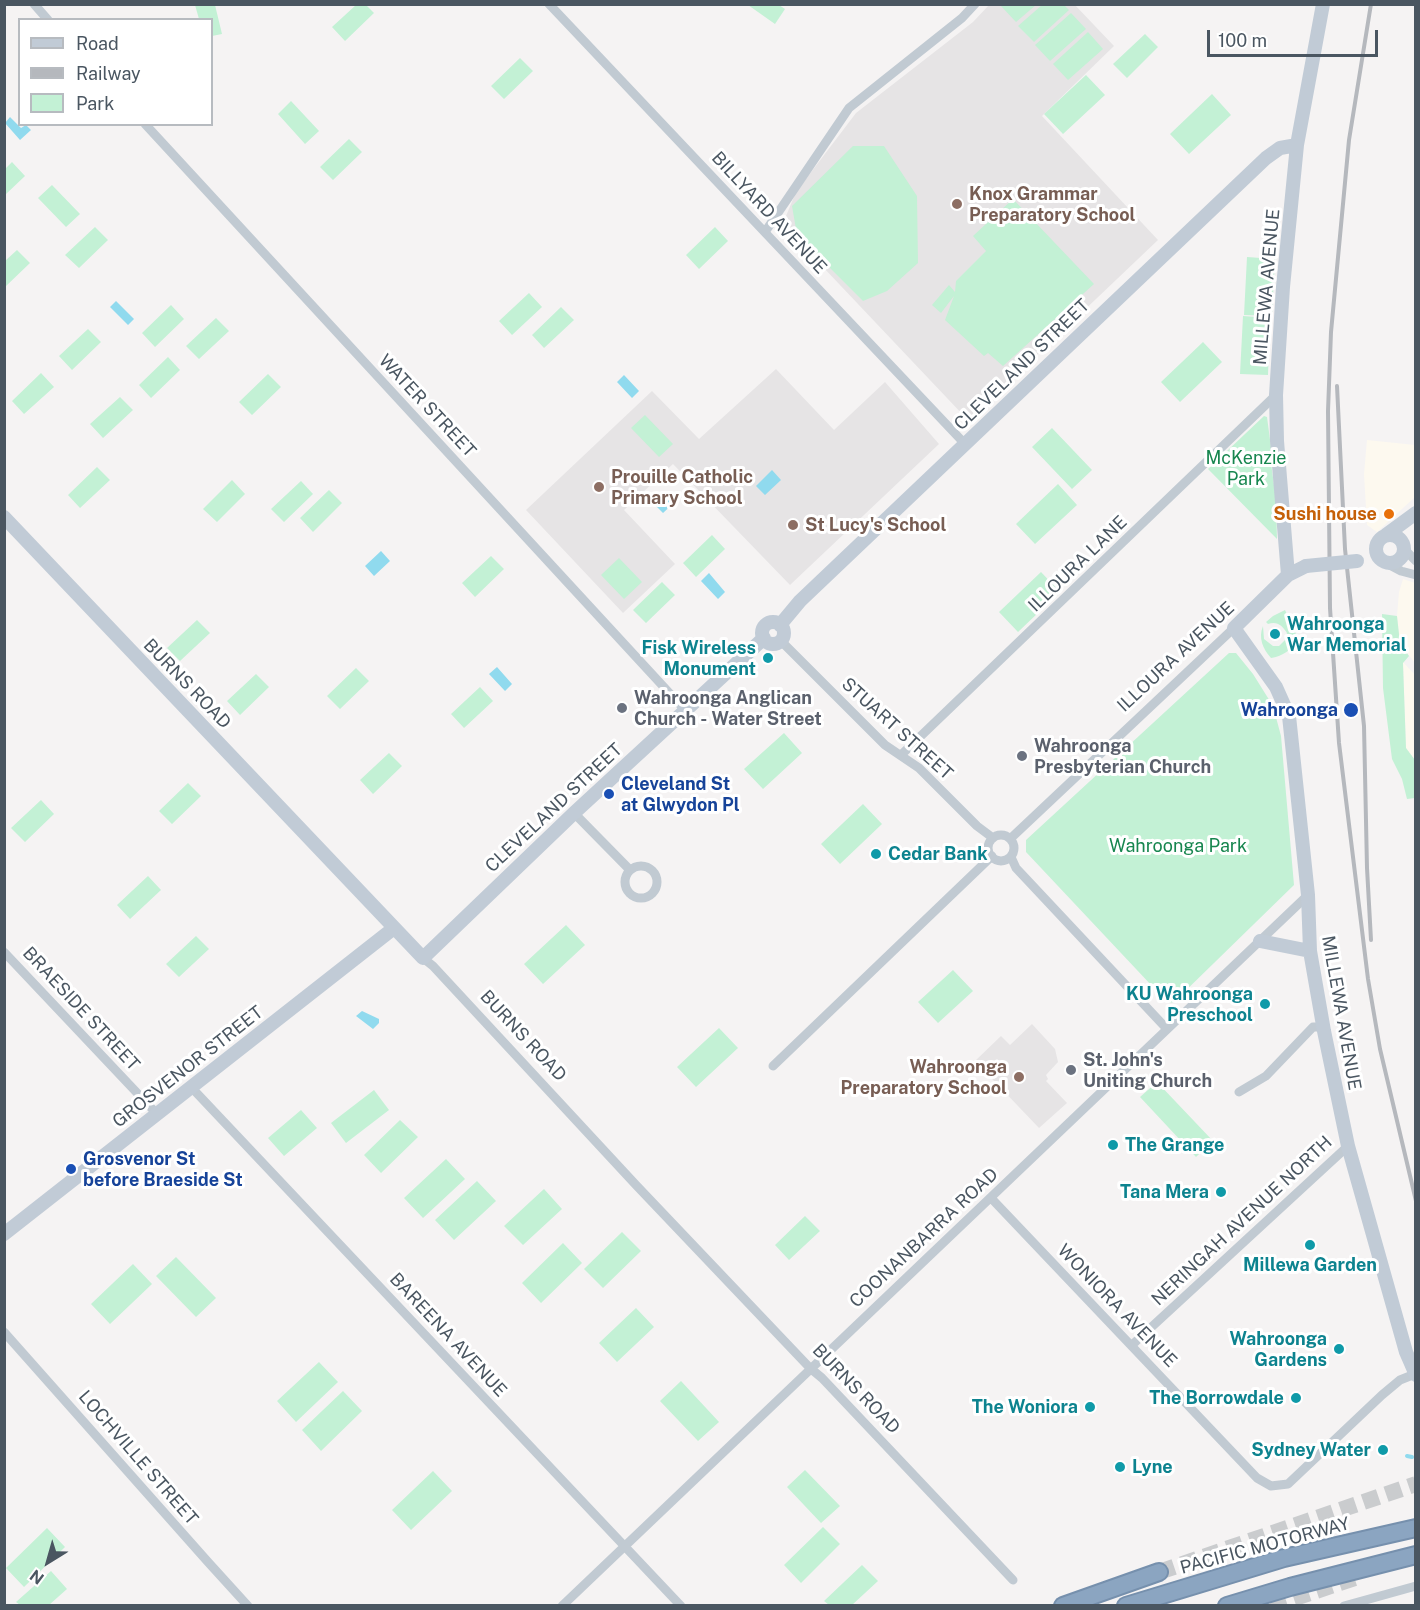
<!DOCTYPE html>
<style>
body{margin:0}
#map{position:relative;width:1420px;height:1610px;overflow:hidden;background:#f5f3f3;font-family:"Public Sans",sans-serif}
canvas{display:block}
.frame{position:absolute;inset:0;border:6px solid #4a5661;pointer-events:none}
.legend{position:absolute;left:18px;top:18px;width:195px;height:108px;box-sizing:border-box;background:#fff;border:2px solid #b7bbc0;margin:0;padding:8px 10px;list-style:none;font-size:18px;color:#4a5661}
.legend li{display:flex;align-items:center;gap:12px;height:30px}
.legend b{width:30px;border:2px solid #b7bbc0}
.north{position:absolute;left:18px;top:1532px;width:60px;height:60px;-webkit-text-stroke:4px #fff;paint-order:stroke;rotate:217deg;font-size:16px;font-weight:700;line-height:24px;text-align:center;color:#4a5661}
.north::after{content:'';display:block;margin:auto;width:21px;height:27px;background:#4a5661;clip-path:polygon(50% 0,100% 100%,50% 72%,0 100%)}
.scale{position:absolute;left:1207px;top:30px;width:171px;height:27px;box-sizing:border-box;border:3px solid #4a5661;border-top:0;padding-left:8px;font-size:18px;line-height:21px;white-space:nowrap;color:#4a5661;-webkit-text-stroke:4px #fff;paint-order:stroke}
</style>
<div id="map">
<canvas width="1420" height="1610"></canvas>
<div class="frame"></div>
<ul class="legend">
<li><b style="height:8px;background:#c1cbd6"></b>Road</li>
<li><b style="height:8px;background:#b5b8bd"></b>Railway</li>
<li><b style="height:16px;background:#c3f1d5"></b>Park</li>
</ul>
<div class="north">N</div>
<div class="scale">100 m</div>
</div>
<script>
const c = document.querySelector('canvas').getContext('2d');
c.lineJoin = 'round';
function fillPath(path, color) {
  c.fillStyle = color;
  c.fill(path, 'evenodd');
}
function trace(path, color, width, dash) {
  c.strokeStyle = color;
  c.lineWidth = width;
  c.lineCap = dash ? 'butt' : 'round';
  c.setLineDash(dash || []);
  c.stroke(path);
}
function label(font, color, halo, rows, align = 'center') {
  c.font = font + ' "Public Sans",sans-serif';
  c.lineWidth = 6;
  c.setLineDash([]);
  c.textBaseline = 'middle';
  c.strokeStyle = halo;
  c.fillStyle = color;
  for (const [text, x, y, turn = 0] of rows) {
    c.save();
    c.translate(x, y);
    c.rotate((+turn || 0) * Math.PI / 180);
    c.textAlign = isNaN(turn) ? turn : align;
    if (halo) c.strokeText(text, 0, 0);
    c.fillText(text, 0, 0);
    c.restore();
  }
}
fillPath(new Path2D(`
 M 1367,440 L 1415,445 L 1415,497 L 1377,532 L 1367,525 L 1364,474 Z
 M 1403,579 L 1415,583 L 1415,663 L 1400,643 L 1397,616 L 1399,592 Z
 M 1403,662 L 1415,675 L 1415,760 L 1406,748 Z`), '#fdf9ef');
fillPath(new Path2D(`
 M 1074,4 L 1114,46 L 1042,116 L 1158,240 L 972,417 L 965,417 L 786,228 L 784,222 L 786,216 L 796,192 L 856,113 L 973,22 L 989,5 Z
 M 776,369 L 834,430 L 885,382 L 939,444 L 790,585 L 673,464 L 624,510 L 675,564 L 623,613 L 526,510 L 652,391 L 699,439 Z
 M 1032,1024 L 1055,1049 L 1058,1062 L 1046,1075 L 1048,1079 L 1046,1081 L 1067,1103 L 1039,1128 L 975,1061 L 1001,1036 L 1010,1045 Z`), '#e6e4e5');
fillPath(new Path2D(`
 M 195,5 L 215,5 L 222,34 L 212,36 L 212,20 L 199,19 Z
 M 356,5 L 366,5 L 374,13 L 345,41 L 332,27 Z
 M 748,5 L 779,5 L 785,9 L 775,24 Z
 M 1002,5 L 1002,4 L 1036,5 L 1016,22 L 1001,6 Z
 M 1042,5 L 1064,5 L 1069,10 L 1034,42 L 1018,26 Z
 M 1071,13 L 1086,29 L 1050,61 L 1035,45 Z
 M 1088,32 L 1103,49 L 1068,80 L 1053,64 Z
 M 1145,34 L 1158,47 L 1127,78 L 1113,64 Z
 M 520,58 L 533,71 L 504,99 L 491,86 Z
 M 1086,75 L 1105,95 L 1063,134 L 1044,114 Z
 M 1212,94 L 1231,115 L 1189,154 L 1170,134 Z
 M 291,101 L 319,131 L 305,144 L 278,114 Z
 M 349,139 L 362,152 L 333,180 L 320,167 Z
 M 853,146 L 884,146 L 917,196 L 918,263 L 887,291 L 863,301 L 797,235 L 792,206 Z
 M 12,162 L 25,176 L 5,195 L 5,169 Z
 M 52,185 L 80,214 L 66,227 L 38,198 Z
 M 1013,199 L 1094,284 L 1003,366 L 988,353 L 984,356 L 945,320 L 954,296 L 941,313 L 932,305 L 949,285 L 955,292 L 956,281 L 986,251 L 973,236 Z
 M 95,227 L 108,240 L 79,268 L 65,255 Z
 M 715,227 L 728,241 L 699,269 L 686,255 Z
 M 17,250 L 30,263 L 5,287 L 5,261 Z
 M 1247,257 L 1275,259 L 1272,316 L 1244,315 Z
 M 529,293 L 542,307 L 512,335 L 499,321 Z
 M 171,305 L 184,319 L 155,347 L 142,333 Z
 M 561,307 L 574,320 L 544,348 L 532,335 Z
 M 1243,316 L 1270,318 L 1268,375 L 1240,374 Z
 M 216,318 L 229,331 L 199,359 L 186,346 Z
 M 88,329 L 101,342 L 72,370 L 59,356 Z
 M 1203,342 L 1222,362 L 1180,402 L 1161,382 Z
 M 168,357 L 180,370 L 151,398 L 139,385 Z
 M 41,373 L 54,387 L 24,414 L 12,401 Z
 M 268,374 L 281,387 L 252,415 L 239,402 Z
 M 120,397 L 133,410 L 103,438 L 90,424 Z
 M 645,415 L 673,444 L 659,457 L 631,428 Z
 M 1264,416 L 1267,417 L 1273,462 L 1271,463 L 1276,500 L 1277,539 L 1208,469 Z
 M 1052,428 L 1092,470 L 1072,489 L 1032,447 Z
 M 97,467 L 110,480 L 80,508 L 68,495 Z
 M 232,480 L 245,494 L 217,522 L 203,509 Z
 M 301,481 L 313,494 L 284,522 L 271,509 Z
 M 1058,484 L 1077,505 L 1035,544 L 1016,524 Z
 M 329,490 L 342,503 L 313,532 L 300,518 Z
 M 712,535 L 725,549 L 696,577 L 683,563 Z
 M 491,556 L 504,569 L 475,597 L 462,583 Z
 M 619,558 L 642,582 L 624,599 L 601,575 Z
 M 1041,572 L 1060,592 L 1018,632 L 999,612 Z
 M 662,582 L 675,595 L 646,623 L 633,610 Z
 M 1285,610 L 1299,641 C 1291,649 1282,657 1271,658 C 1263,649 1258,638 1263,626 L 1264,639 L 1273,646 L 1279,646 L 1285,640 L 1287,633 C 1282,626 1278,621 1268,624 L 1266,622 L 1273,616 Z
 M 1382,614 L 1397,616 L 1400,643 L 1409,656 L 1403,663 L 1406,748 L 1415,760 L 1415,798 L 1407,799 L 1402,779 L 1392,759 L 1383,688 Z
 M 197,620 L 210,633 L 180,661 L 167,648 Z
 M 1229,653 L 1236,653 L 1253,674 L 1273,706 L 1281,736 L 1294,885 L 1174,1002 L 1168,1003 L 1026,852 L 1026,840 Z
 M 356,668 L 369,681 L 340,709 L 327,696 Z
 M 256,674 L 269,687 L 240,715 L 227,701 Z
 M 480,687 L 493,701 L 464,728 L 451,714 Z
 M 784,733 L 802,753 L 763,789 L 744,769 Z
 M 389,753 L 402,766 L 373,794 L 360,780 Z
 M 188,783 L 201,796 L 172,824 L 159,811 Z
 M 41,800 L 54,814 L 25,842 L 11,828 Z
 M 863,804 L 882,824 L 840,864 L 821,844 Z
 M 148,876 L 161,890 L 130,919 L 117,905 Z
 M 566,925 L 585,945 L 543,984 L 524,964 Z
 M 196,936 L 209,949 L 179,977 L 166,964 Z
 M 953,970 L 973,991 L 938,1023 L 918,1002 Z
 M 719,1028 L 738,1048 L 696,1087 L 677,1067 Z
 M 1157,1082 L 1213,1141 L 1196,1157 L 1140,1097 Z
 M 374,1090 L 389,1110 L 346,1143 L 331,1123 Z
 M 301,1110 L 317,1128 L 284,1156 L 268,1138 Z
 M 400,1120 L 418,1137 L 381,1173 L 364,1155 Z
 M 446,1159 L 465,1179 L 423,1218 L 404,1198 Z
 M 477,1181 L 496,1201 L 454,1240 L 435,1220 Z
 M 544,1189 L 562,1209 L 523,1245 L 504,1226 Z
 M 805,1216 L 820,1231 L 789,1260 L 775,1245 Z
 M 622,1232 L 641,1251 L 603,1288 L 584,1269 Z
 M 563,1243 L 582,1263 L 541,1303 L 522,1283 Z
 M 176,1257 L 216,1298 L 196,1317 L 156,1276 Z
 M 133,1264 L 152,1284 L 110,1324 L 91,1304 Z
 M 636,1308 L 654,1327 L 617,1362 L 599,1343 Z
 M 319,1362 L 338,1382 L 296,1422 L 277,1401 Z
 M 681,1381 L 719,1422 L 698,1441 L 660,1401 Z
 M 343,1391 L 362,1411 L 321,1451 L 302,1430 Z
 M 805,1470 L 840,1506 L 821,1523 L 787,1487 Z
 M 433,1471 L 452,1491 L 411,1530 L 392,1510 Z
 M 823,1527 L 840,1544 L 801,1583 L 784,1565 Z
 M 47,1528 L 65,1547 L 24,1587 L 6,1568 Z
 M 862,1565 L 878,1581 L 852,1605 L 829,1605 L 824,1601 Z
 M 51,1571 L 67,1589 L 49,1605 L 20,1605 L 16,1602 Z`), '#c3f1d5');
fillPath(new Path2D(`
 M 10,117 L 21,128 L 26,125 L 31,130 L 20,140 L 5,123 Z
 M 116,301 L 134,319 L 128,325 L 110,307 Z
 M 624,375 L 639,391 L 632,398 L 617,382 Z
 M 772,470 L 781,480 L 765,495 L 756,486 Z
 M 671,491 L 678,499 L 663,513 L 655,505 Z
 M 381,551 L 390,561 L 374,576 L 365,566 Z
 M 709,573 L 725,592 L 718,599 L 701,581 Z
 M 497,667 L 512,684 L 505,691 L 489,674 Z
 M 362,1011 L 379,1019 L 379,1023 L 373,1029 L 356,1016 Z`), '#90daee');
trace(new Path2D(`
 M 1407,1456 L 1412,1457`), '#90daee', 4);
trace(new Path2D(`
 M 1159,1572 L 1416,1484
 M 1271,1606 L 1355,1578`), '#caccce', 16, [16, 8]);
const highway = new Path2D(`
 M 1063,1606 L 1159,1572
 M 1126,1606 L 1284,1558 L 1416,1528
 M 1227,1606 L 1290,1587 L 1416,1555`);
trace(highway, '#7690ad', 20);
trace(new Path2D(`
 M 34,4 L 48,20
 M 549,4 L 965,444
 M 145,124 L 685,710
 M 765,232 L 849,108 L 962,18 L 975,4
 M 1404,549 L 1416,561
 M 1386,563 L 1401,571 L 1416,575
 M 781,641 L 885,745 L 919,768 L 977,826 L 993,838
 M 901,755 L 1276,395
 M 574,813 L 630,870
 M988 848a13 13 0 1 1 26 0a13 13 0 1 1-26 0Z
 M 1010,839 L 1234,628
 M 1011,857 L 1016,868 L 1167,1029
 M625 882a16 16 0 1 1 32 0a16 16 0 1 1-32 0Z
 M 4,952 L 157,1114
 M 423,958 L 433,966 L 636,1185 L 810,1368 L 822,1378 L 1013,1580
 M 773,1066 L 992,856
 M 191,1087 L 681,1606
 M 1239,1092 L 1266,1076 L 1313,1027 L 1323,1027
 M 991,1198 L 1257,1478 L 1271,1486 L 1288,1484 L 1382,1395 L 1400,1380 L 1415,1374
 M 4,1332 L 208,1562 L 248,1606
 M 1132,1345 L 1348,1146
 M 562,1606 L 1308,895
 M 1344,1606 L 1416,1586`), '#c1cad2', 9);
trace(new Path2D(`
 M 4,517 L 423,958 L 574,813 L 764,638
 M1376 549a14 14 0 1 1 28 0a14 14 0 1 1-28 0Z
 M 1386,535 L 1416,513
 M 1306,566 L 1288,575 L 1234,628 L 1276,687 L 1289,716 L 1308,895 L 1310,951 L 1324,1031 L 1348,1146 L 1406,1352 L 1416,1375
 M 1288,575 L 1277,441 L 1276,395 L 1283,287 L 1297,145 L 1323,4
 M762 633a11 11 0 1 1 22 0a11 11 0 1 1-22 0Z
 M 780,625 L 800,601 L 1266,158 L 1280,148 L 1297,145
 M 1260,941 L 1310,951
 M 4,1234 L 394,928`), '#c1cbd6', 14);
trace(highway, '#8ba5c1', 16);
trace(new Path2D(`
 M 1371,4 L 1349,140 L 1331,332 L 1328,411 L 1330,608 L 1339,743 L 1368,979 L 1380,1049 L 1416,1201
 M 1337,386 L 1345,549 L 1364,726 L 1367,868 L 1371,940`), '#b5b8bd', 4);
trace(new Path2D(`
 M 1306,566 L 1357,561`), '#c1cbd6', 14);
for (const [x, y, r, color] of [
 [957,204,6,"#8d6e63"],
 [599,487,6,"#8d6e63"],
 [1389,514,6,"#e8710a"],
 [793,525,6,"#8d6e63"],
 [1275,634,6,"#0f9aa8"],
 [768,658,6,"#0f9aa8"],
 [622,708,6,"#6b7280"],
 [1351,710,8,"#1a4fb4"],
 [1022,756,6,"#6b7280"],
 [609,794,6,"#1a4fb4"],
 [876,854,6,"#0f9aa8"],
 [1265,1004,6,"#0f9aa8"],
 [1071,1070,6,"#6b7280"],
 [1019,1077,6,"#8d6e63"],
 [1113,1145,6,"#0f9aa8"],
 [71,1169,6,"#1a4fb4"],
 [1221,1192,6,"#0f9aa8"],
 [1310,1245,6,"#0f9aa8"],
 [1339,1349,6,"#0f9aa8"],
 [1296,1398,6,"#0f9aa8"],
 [1090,1407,6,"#0f9aa8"],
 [1383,1450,6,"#0f9aa8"],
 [1120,1467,6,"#0f9aa8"]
]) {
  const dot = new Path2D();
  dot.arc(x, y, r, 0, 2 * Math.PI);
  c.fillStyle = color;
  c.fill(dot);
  trace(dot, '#fff', 2);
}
label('bold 18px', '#785e54', '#fff', [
 ["Knox Grammar",969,194],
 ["Preparatory School",969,215],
 ["Prouille Catholic",611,477],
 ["Primary School",611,498],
 ["St Lucy's School",805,525],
 ["Wahroonga",1007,1067,"right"],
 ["Preparatory School",1007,1088,"right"]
], 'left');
label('18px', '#4a5661', '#fff', [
 ["BILLYARD AVENUE",769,213,47],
 ["MILLEWA AVENUE",1267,287,-85],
 ["CLEVELAND STREET",1022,365,-44],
 ["WATER STREET",427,406,47],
 ["ILLOURA LANE",1078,564,-44],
 ["ILLOURA AVENUE",1176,657,-43],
 ["BURNS ROAD",187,684,46],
 ["STUART STREET",897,729,42],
 ["CLEVELAND STREET",554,808,-43],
 ["BRAESIDE STREET",81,1009,47],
 ["MILLEWA AVENUE",1341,1013,80],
 ["BURNS ROAD",523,1036,47],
 ["GROSVENOR STREET",188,1067,-38],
 ["NERINGAH AVENUE NORTH",1242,1221,-43],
 ["COONANBARRA ROAD",924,1238,-43],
 ["WONIORA AVENUE",1117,1306,46],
 ["BAREENA AVENUE",448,1335,47],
 ["BURNS ROAD",856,1389,46],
 ["LOCHVILLE STREET",138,1458,49],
 ["PACIFIC MOTORWAY",1265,1546,-15]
]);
label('18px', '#17864f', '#fff', [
 ["McKenzie",1246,458],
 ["Park",1246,479],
 ["Wahroonga Park",1178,846]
]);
label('bold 18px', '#c56008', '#fff', [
 ["Sushi house",1377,514]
], 'right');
label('bold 18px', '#0d838f', '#fff', [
 ["Wahroonga",1287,624,"left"],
 ["War Memorial",1287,645,"left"],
 ["Fisk Wireless",756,648],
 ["Monument",756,669],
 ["Cedar Bank",888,854,"left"],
 ["KU Wahroonga",1253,994],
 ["Preschool",1253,1015],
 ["The Grange",1125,1145,"left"],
 ["Tana Mera",1209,1192],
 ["Millewa Garden",1310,1265,"center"],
 ["Wahroonga",1327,1339],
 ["Gardens",1327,1360],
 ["The Borrowdale",1284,1398],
 ["The Woniora",1078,1407],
 ["Sydney Water",1371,1450],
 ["Lyne",1132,1467,"left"]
], 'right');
label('bold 18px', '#5b616d', '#fff', [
 ["Wahroonga Anglican",634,698],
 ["Church - Water Street",634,719],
 ["Wahroonga",1034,746],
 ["Presbyterian Church",1034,767],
 ["St. John's",1083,1060],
 ["Uniting Church",1083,1081]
], 'left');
label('bold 18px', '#164399', '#fff', [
 ["Wahroonga",1338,710,"right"],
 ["Cleveland St",621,784],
 ["at Glwydon Pl",621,805],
 ["Grosvenor St",83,1159],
 ["before Braeside St",83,1180]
], 'left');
</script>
